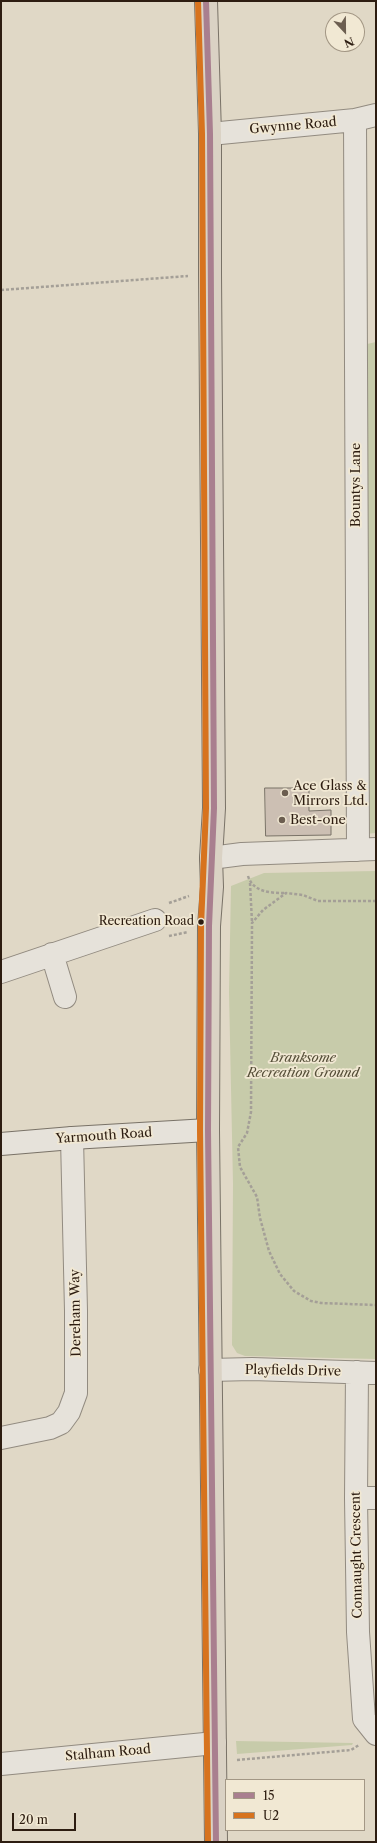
<!DOCTYPE html>
<style>
body{margin:0}
#map{position:relative;width:377px;height:1843px;overflow:hidden;background:#e0d8c6;font-family:"Libre Caslon Text",serif}
canvas{display:block}
.frame{position:absolute;inset:0;border:2px solid #2d1d11;pointer-events:none}
.legend{position:absolute;left:225px;top:1779px;width:140px;height:52px;box-sizing:border-box;background:#f1e8d3;border:1px solid #a39785;margin:0;padding:5px 7px;list-style:none;font-size:12px;color:#2d1d11}
.legend li{display:flex;align-items:center;gap:8px;height:20px}
.legend b{width:20px;border:1px solid #a39785}
.north{position:absolute;left:325px;top:12px;width:40px;height:40px;box-sizing:border-box;background:#f1e8d3;border:1px solid #a39785;border-radius:50%;rotate:158deg;font-size:11px;font-weight:700;line-height:16px;text-align:center;color:#2d1d11}
.north::after{content:'';display:block;margin:auto;width:14px;height:18px;background:#6c5e50;clip-path:polygon(50% 0,100% 100%,50% 72%,0 100%)}
.scale{position:absolute;left:12px;top:1813px;width:64px;height:18px;box-sizing:border-box;border:2px solid #2d1d11;border-top:0;padding-left:5px;font-size:12px;line-height:14px;white-space:nowrap;color:#2d1d11;-webkit-text-stroke:3px #f1e8d3;paint-order:stroke}
</style>
<div id="map">
<canvas width="377" height="1843"></canvas>
<div class="frame"></div>
<ul class="legend">
<li><b style="height:5px;background:#a97f8f"></b>15</li>
<li><b style="height:5px;background:#d7731e"></b>U2</li>
</ul>
<div class="north">N</div>
<div class="scale">20 m</div>
</div>
<script>
const c = document.querySelector('canvas').getContext('2d');
c.lineJoin = 'round';
function fillPath(path, color) {
  c.fillStyle = color;
  c.fill(path, 'evenodd');
}
function trace(path, color, width, dash) {
  c.strokeStyle = color;
  c.lineWidth = width;
  c.lineCap = dash ? 'butt' : 'round';
  c.setLineDash(dash || []);
  c.stroke(path);
}
function label(font, color, halo, rows, align = 'center') {
  c.font = font + ' "Libre Caslon Text",serif';
  c.lineWidth = 3.5;
  c.setLineDash([]);
  c.textBaseline = 'middle';
  c.strokeStyle = halo;
  c.fillStyle = color;
  for (const [text, x, y, turn = 0] of rows) {
    c.save();
    c.translate(x, y);
    c.rotate((+turn || 0) * Math.PI / 180);
    c.textAlign = isNaN(turn) ? turn : align;
    if (halo) c.strokeText(text, 0, 0);
    c.fillText(text, 0, 0);
    c.restore();
  }
}
fillPath(new Path2D(`
 M 376,342 L 376,833 L 364,834 L 367,344 Z
 M 376,871 L 376,1359 L 245,1356 L 237,1353 L 232,1345 L 233,1184 L 229,992 L 231,886 L 264,873 Z
 M 236,1741 L 353,1743 L 352,1745 L 237,1754 Z`), '#c7cbaa');
const building = new Path2D(`
 M 265,788 L 309,788 L 309,811 L 331,810 L 331,835 L 266,836 Z`);
fillPath(building, '#ccbfb3');
trace(building, '#797267', 1);
const street = new Path2D(`
 M 355,120 L 358,850
 M 210,134 L 355,120 L 376,115
 M 211,858 L 242,854 L 376,849
 M 52,954 L 65,997
 M 1,972 L 155,920
 M 210,1370 L 252,1369 L 376,1373
 M 357,1372 L 356,1498 L 358,1632 L 364,1719 L 376,1734
 M 1,1438 L 50,1428 L 61,1423 L 69,1412 L 76,1393 L 76,1311 L 72,1138
 M 356,1498 L 376,1498
 M 1,1764 L 215,1743`);
const secondary = new Path2D(`
 M 1,1144 L 72,1138 L 208,1130`);
const primary = new Path2D(`
 M 206,1 L 210,134 L 210,274 L 214,808 L 211,858 L 212,887 L 209,926 L 208,1130 L 216,1842`);
trace(street, '#928b80', 24);
trace(secondary, '#797267', 24);
trace(primary, '#797267', 24);
trace(new Path2D(`
 M 1,290 L 188,276
 M 248,876 C 253,892 270,893 285,893
 M 250,883 L 252,922
 M 376,901 L 318,901 L 303,895 L 286,893 L 263,910 L 252,923 L 251,1112 L 247,1133 L 238,1147 L 240,1167 L 257,1197 L 260,1218 L 269,1251 L 280,1274 L 294,1291 L 311,1301 L 321,1303 L 376,1305
 M 169,903 L 189,896
 M 169,936 L 188,932
 M 237,1760 L 351,1750 L 359,1745`), '#a49f97', 2.5, [3, 2]);
trace(street, '#e6e2da', 22);
trace(secondary, '#e6e2da', 22);
trace(primary, '#dad2c4', 22);
trace(new Path2D(`
 M 206,1 L 210,134 L 214,808 L 209,926 L 208,1130 L 216,1842`), '#a97f8f', 6);
trace(new Path2D(`
 M 198,1 L 202,134 L 206,808 L 201,926 L 200,1130 L 208,1842`), '#d7731e', 6);
for (const [x, y, r, color] of [
 [285,793,4,"#6c5e50"],
 [282,820,4,"#6c5e50"],
 [201,922,3.5,"#2d1d11"]
]) {
  const dot = new Path2D();
  dot.arc(x, y, r, 0, 2 * Math.PI);
  c.fillStyle = color;
  c.fill(dot);
  trace(dot, '#f1e8d3', 1.5);
}
label('12px', '#2d1d11', '#f1e8d3', [
 ["Recreation Road",194,922]
], 'right');
label('13px', '#2d1d11', '#f1e8d3', [
 ["Gwynne Road",293,126,-5],
 ["Bountys Lane",356,485,-90],
 ["Yarmouth Road",104,1136,-4],
 ["Dereham Way",76,1313,-91],
 ["Playfields Drive",293,1371,1],
 ["Connaught Crescent",357,1555,-91],
 ["Stalham Road",108,1753,-5]
]);
label('13px', '#2d1d11', '#f1e8d3', [
 ["Ace Glass &",293,786],
 ["Mirrors Ltd.",293,801],
 ["Best-one",290,820]
], 'left');
label('italic 13px', '#554e38', '#f1e8d3', [
 ["Branksome",303,1058],
 ["Recreation Ground",303,1073]
]);
</script>
